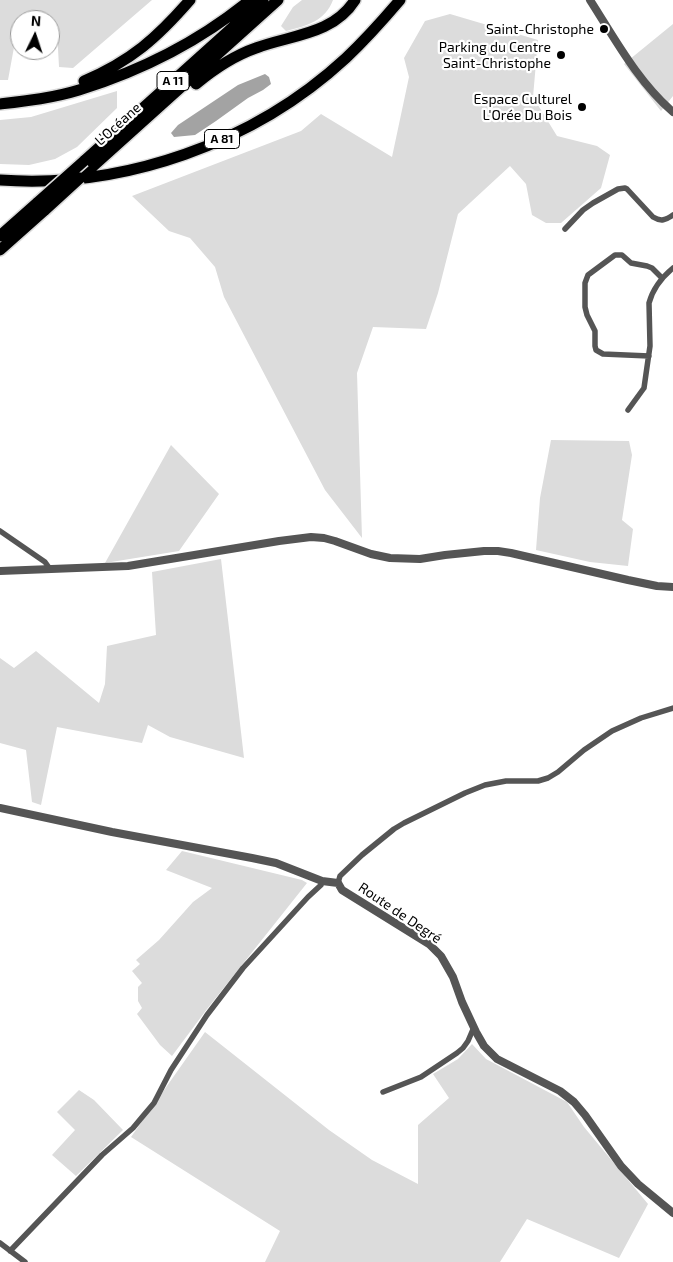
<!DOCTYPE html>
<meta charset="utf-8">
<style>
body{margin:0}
#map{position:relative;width:673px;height:1262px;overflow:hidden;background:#fff;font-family:"Exo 2",sans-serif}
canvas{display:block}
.north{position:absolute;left:10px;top:10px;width:50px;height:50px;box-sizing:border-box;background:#fff;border:1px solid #999;border-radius:50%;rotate:4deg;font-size:14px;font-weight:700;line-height:20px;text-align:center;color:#000}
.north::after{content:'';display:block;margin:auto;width:18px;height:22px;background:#000;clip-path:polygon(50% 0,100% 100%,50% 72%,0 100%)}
</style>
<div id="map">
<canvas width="673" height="1262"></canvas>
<div class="north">N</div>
</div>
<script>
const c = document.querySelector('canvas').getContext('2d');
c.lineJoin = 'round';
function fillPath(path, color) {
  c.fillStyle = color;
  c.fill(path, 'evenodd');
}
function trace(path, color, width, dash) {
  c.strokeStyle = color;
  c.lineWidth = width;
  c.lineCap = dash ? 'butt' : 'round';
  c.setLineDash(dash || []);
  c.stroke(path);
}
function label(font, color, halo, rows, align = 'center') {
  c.font = font + ' "Exo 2",sans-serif';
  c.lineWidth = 4.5;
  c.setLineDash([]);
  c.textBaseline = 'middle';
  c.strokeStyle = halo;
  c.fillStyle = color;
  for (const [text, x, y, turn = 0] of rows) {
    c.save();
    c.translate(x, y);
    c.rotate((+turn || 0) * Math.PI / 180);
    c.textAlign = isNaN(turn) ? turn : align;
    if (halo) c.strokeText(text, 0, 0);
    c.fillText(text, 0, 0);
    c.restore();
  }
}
fillPath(new Path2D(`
 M 0,0 L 152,0 L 73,68 L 59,67 L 57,30 L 50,28 L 50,20 L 19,20 L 8,80 L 0,80 Z
 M 302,0 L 333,0 C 325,21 307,26 286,31 L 281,26 L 293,7 Z
 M 450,14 L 538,40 L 533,97 L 557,136 L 597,146 L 610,155 L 601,188 L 561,223 L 546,223 L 532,215 L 526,184 L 510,166 L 458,214 L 438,293 L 426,329 L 373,327 L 357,373 L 362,538 L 325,490 L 224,297 L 215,267 L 190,238 L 169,231 L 132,196 L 301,131 L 321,114 L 392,157 L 409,77 L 404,58 L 425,21 Z
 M 673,24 L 673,96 L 661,111 L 624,64 Z
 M 117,91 L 117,108 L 77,147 L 55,159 L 29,165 L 0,164 L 0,120 L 31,117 Z
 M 551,440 L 629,441 L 632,455 L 622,520 L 633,529 L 628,566 L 590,562 L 536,550 L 540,498 Z
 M 171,445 L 219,494 L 179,551 L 105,563 Z
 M 221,559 L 244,758 L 170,737 L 148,725 L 142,743 L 57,727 L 41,805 L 32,802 L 26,750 L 0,743 L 0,658 L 14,668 L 36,651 L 99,703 L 105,684 L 107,646 L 156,635 L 152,572 Z
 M 182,851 L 302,880 L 307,883 L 207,1009 L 172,1056 L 160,1045 L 137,1014 L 142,1008 L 138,1001 L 138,987 L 142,983 L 132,971 L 140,964 L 136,960 L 159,940 L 193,902 L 212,888 L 166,870 Z
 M 205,1032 L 329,1130 L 372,1160 L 418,1184 L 418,1125 L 449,1098 L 433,1074 L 458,1059 L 472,1044 L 486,1059 L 567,1102 L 584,1127 L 648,1204 L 619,1258 L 527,1219 L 500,1262 L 265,1262 L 280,1231 L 131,1137 Z
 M 79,1090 L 94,1100 L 123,1130 L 76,1176 L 52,1155 L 75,1130 L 57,1112 Z`), '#dcdcdc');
fillPath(new Path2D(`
 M 265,74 L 269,77 L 271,84 L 263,90 L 248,98 L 216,121 L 195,135 L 174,137 L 171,133 L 178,125 L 238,85 Z`), '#a3a3a3');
const motorway = new Path2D(`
 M 84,81 C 131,61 157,38 190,0
 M 196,84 C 214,69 233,56 256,48 C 290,35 333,35 355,0
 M 0,104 C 26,101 53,98 79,90 C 140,71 200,41 250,0
 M 84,161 L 263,0
 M 80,178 L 278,0
 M 0,180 C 124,189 254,143 346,58 C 365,40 383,20 400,0
 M 0,236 L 38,202
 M 0,250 L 45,210`);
trace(motorway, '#dbdbdb', 14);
trace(new Path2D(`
 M 565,229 L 583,210 L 593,203 L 618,189 L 625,188 L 627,189 L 653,217 C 661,222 666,220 673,215
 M 649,356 L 603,354 L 596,350 L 595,346 L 595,331 L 587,315 L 585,307 L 585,283 L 588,275 L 615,255 L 622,255 L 631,263 L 647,266 L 652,268 L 662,278
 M 628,410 L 644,388 L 650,346 L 649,303 C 653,288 661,278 673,268
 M 0,531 L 45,562 L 50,569
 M 338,883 L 340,876 L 362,855 L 394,829 L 404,823 L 465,793 L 485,785 L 506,781 L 538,781 L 548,778 L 558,772 L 584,750 L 612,731 L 641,718 L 673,708
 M 383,1092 L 421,1077 L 457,1053 L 463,1048 L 468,1041 L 474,1027
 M 0,1243 L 25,1262
 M 10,1251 L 102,1155 L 133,1128 L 143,1116 L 154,1103 L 171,1070 L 207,1015 L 243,968 L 308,897 L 321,885 L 322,881`), '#555', 5.5);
trace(new Path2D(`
 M 590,0 C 615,39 638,82 673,112
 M 0,571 L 128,566 L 279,541 L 311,537 L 324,538 L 335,541 L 371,554 L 390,558 L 420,559 L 445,555 L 484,551 L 498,551 L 511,553 L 628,580 L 657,586 L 673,587
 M 0,808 L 112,832 L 252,858 L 276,863 L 322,881 L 338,883 L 342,890 L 429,944 L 441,956 L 453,977 L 462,1002 L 476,1032 L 484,1046 L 497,1059 L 560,1091 L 574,1102 L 585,1115 L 621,1166 L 638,1184 L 673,1213`), '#555', 8);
trace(motorway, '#000', 11);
const motorwayBridge = new Path2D(`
 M 38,202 L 84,161
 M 45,210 L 80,178`);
trace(motorwayBridge, '#dbdbdb', 14, []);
trace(motorwayBridge, '#000', 11);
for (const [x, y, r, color] of [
 [604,29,5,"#000"],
 [561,55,5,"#000"],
 [582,107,5,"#000"]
]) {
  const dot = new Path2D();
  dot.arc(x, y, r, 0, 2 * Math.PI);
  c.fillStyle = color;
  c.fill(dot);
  trace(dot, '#fff', 2);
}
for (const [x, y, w] of [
 [173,81,32],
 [222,139,35]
]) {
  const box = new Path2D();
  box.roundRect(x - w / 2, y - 9.5, w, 19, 4);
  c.fillStyle = '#fff';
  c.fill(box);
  trace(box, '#000', 1);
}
label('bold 12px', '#000', null, [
 ["A 11",173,81],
 ["A 81",222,139]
]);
label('14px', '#000', '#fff', [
 ["Saint-Christophe",594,29],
 ["Parking du Centre",551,47],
 ["Saint-Christophe",551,63],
 ["Espace Culturel",572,99],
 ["L'Orée Du Bois",572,115]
], 'right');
label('14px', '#000', '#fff', [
 ["L’Océane",118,124,-42],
 ["Route de Degré",400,913,34]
]);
</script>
